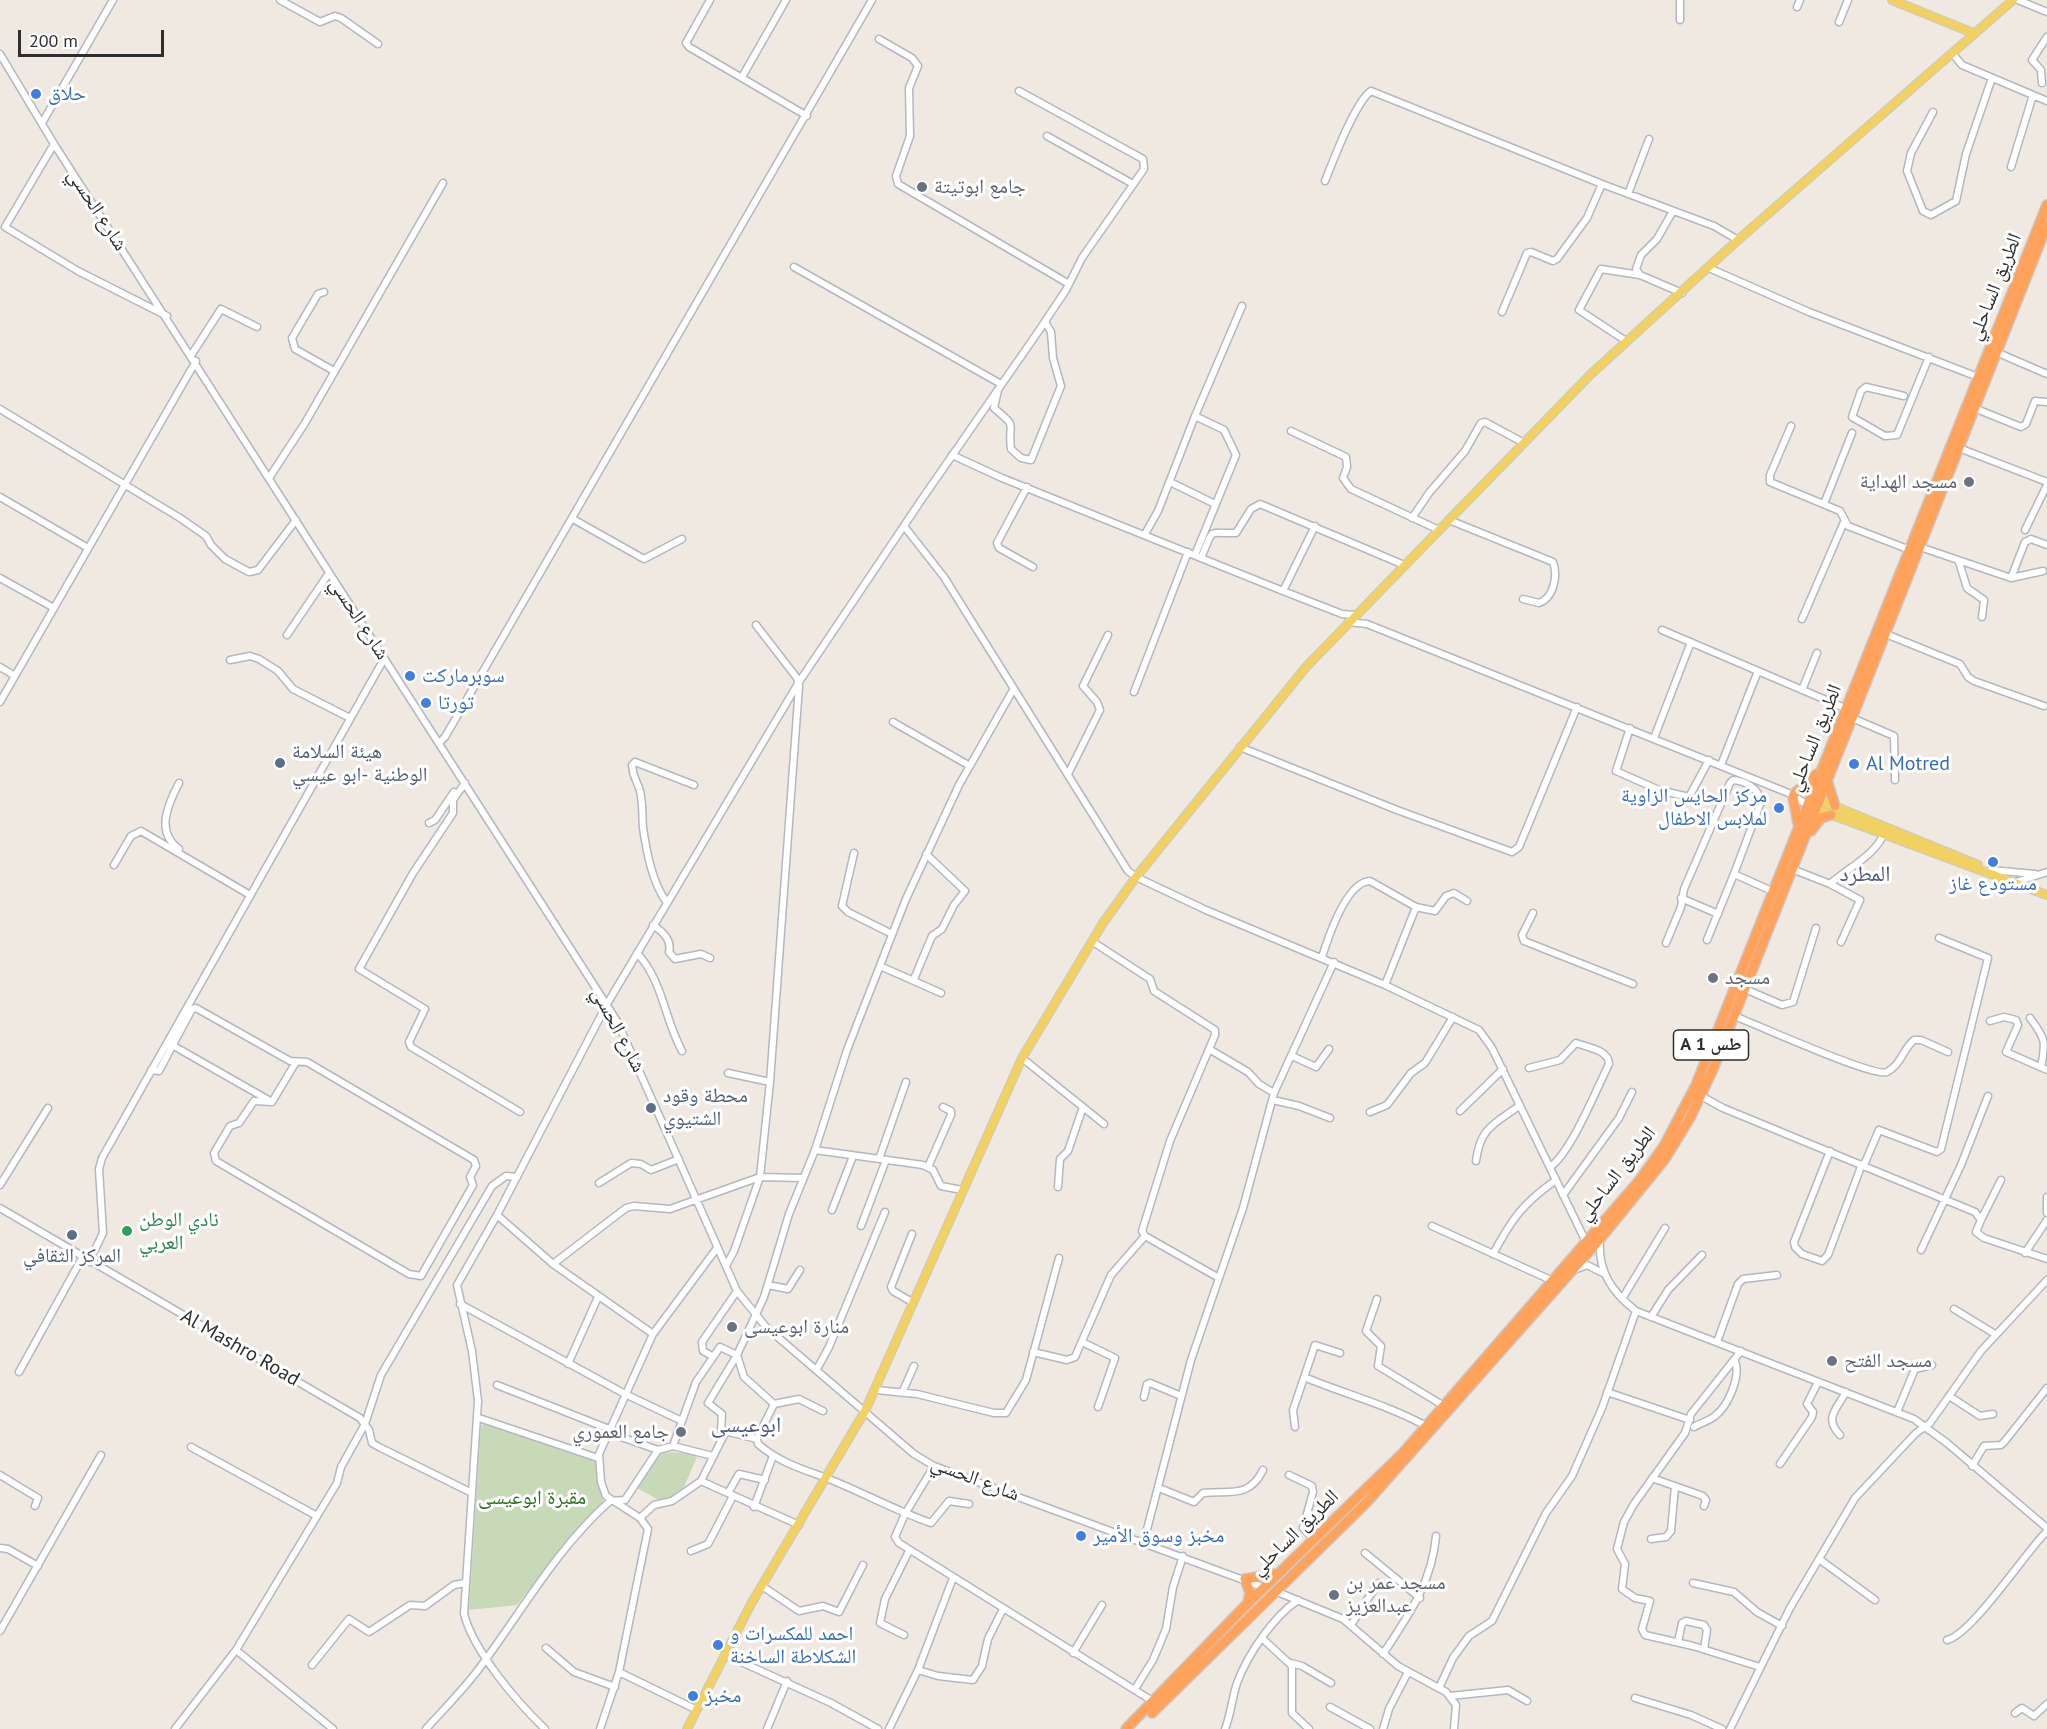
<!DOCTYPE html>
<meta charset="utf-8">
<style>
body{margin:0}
#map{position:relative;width:2047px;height:1729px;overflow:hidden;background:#efe9e1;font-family:"PT Sans",sans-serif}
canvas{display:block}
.scale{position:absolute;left:18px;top:30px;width:146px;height:27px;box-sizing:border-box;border:3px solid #2e2e2e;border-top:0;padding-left:8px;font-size:18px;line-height:21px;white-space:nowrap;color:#2e2e2e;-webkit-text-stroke:4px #fff;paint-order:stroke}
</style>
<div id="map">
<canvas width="2047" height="1729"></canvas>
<div class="scale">200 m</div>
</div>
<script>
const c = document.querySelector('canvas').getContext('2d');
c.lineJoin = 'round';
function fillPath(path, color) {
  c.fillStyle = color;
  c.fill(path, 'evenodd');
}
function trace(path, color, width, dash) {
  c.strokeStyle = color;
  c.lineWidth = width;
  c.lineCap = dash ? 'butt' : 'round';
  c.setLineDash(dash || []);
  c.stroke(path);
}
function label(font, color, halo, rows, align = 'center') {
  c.font = font + ' "PT Sans","Noto Naskh Arabic",sans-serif';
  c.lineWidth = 6;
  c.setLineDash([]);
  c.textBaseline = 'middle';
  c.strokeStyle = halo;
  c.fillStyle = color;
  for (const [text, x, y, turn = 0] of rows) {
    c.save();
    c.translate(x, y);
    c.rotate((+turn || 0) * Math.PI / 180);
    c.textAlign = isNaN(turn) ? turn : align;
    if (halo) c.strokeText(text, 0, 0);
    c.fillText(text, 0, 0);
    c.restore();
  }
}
fillPath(new Path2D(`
 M 485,1423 L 592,1460 L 597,1463 L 603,1503 L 562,1546 L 517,1605 L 469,1610 L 481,1426 Z
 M 669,1452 L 686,1453 L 697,1457 L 684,1487 L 668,1501 L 659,1500 L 637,1488 L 659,1454 Z`), '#c8d9b8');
const minor = new Path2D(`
 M 280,0 L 320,22 L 335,16 L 341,18 L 378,44
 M 710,0 L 686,43 L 689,47 L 807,116
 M 2018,0 L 2047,12
 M 1797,7 L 1800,0
 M 1680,20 L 1680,0
 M 1839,22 L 1848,0
 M 879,39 L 912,58 L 918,66 L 909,88 L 910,136 L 896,176 L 898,184 L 1069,284
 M 1952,53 L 1962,65 L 2047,101
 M 0,54 L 54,144 L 617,1021 L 737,1291 L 766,1327 L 914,1454 L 934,1466 L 1265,1588
 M 742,77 L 786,0
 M 2042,83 L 2041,70 L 2032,60 L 2047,37
 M 1933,112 L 1911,153 L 1907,171 L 1923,211 L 1931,215 L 1956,201 L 1966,154 L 1992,78
 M 42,123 L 113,0
 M 1047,136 L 1133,184
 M 54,144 L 5,227 L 78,271 L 167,316
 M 2011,167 L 2033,95
 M 1325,181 C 1333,161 1355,102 1371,91 L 1602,184 L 1714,226 L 1738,240
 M 1628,194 L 1649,139
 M 794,267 L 1001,384
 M 1709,268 L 1809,312 L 1978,377
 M 1640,275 L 1636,269 L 1641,255 L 1657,239 L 1673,211
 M 324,292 L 318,294 L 292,338 L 295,349 L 334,371
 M 1502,312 L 1527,253 L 1531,252 L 1553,261 L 1557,259 L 1587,218 L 1602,184
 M 1626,341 L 1579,310 L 1601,269 L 1640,275 L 1682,293
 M 1996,352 L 2047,374
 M 192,354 L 221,309 L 257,327
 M 998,390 L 994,408 C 1020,430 1007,420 1011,449 L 1021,458 L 1031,460 L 1061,386 L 1053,358 L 1051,332 L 1045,322
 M 1904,396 L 1866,387 L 1861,391 L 1852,417 L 1885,436 L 1897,435 L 1929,357
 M 1974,408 L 2021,427 L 2026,424 L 2035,401 L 2047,402
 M 0,409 L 180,518 L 206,536 L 211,545 L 225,559 L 249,572 L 258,570 L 296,520
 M 1791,426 L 1770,475 L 1770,482 L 1840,511 L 1848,526 L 1910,550
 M 1291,431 L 1346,457 L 1347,467 L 1343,478 L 1351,489 L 1439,530
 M 1959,448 L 2047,482
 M 952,455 L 1002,478 L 1283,591 L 1342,614 L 1355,615
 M 269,478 L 305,423 L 443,183
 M 1170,482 L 1215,504
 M 1027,487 L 997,543 L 999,548 L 1033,567
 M 0,497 L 88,548
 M 1824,504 L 1852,433
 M 1412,518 L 1429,493 L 1465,451 L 1481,423 L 1485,422 L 1524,443
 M 573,519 L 644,559 L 682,539
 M 1449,520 L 1553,562 C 1558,575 1554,598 1539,603 L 1523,599
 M 904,526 L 944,577 L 1128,871 L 1136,877 L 1206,910 L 1385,985 L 1479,1030 L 1492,1048 L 1586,1242
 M 2025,530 L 2047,485
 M 1145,534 L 1158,511 L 1195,416
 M 1920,547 L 2011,578 L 2043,571
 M 1195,555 L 1236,455 L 1224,430 L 1195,416 L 1242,306
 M 1201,558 C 1215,526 1206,534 1236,533 L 1251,509 L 1260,504 L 1404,565
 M 1959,562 L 1967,588 L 1984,600 L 1982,617
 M 0,578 L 54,608
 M 2011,578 L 2025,542 L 2031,539 L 2047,545
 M 1283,591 L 1315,526
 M 1802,619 L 1844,522
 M 1348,622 L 1367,624 L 1791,794 L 1807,805
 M 1662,630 L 1758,671 L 1721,765
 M 1886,634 L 1960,664 L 1968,677 L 1974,681 L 2044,706
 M 287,635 L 329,573
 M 230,660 L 250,656 L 259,659 L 278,671 L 293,689 L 350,718
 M 0,667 L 15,676
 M 1758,671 L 1847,709
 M 1802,690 L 1817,653
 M 1134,692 L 1188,552
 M 0,702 L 196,361
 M 1852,718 L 1894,736 L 1895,780
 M 893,722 L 970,766
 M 1630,728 L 1616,771 L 1659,790 L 1689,797 L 1709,760
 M 1654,738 L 1691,642
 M 440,742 L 445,737 L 872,0
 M 1240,747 L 1397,810 L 1512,852 L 1519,847 L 1577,707
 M 1068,774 L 1100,710 L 1097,702 L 1083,686 L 1108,635
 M 465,783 L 453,800 L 453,813 L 413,873 L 359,969 L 425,1009 L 409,1042 L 411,1047 L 520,1112
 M 429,823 L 435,820 L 454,792
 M 179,849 C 155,832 168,804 179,783
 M 854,853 L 842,906 L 848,912 L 892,934
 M 114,865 L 131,836 L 141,831 L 250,895
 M 1792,869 L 1830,884 C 1848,868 1874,856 1884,834
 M 1991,870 L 2035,874
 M 2013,883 L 2047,872
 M 1830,884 L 1860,900 L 1841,942
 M 1681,898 L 1718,914
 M 667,903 C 652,882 647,854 643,828 C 642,816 643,803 640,791 C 637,780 633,779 632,765 L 635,762 L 694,785
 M 1416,907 L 1435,911 L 1446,896 L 1454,893 L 1467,901
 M 1533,913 L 1522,935 L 1524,941 L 1633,984
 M 653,925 C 663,932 672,940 669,952 L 675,959 L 701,954 L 710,958
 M 1707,940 L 1734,874
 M 1093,942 L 1150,979 L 1154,991 L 1215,1030 L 1215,1035 L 1170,1141 L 1142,1231 L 1145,1236 L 1219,1278
 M 1666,943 L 1681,907 L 1684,889 L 1730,783 L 1733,780 C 1746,781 1759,789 1761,802 L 1734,874 L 1772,891
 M 637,953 C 663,981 664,1018 682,1051
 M 1322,957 C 1328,938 1346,882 1370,881 L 1416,907 L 1385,985
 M 880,966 L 941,993
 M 914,979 L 932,936 L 942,929 L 954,905 L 965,891 L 926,854
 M 1745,989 L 1782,1005 L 1793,1002 L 1816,928
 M 1734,1016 C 1756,1024 1874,1078 1887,1072 C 1901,1065 1903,1049 1914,1040 L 1921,1040 L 1948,1052
 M 2030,1018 C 2046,1039 2046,1042 2041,1067
 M 1990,1021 L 2004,1017 L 2016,1020 L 2018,1025 L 2006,1052 L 2047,1070
 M 172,1045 L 272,1102
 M 1209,1049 L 1248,1072 L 1259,1084 L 1274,1093
 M 1292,1056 L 1316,1067 L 1329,1049
 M 1022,1058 L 1104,1124
 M 1529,1068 L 1560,1060 L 1576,1043 C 1587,1047 1609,1050 1609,1064 C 1597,1088 1571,1153 1550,1167
 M 151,1070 L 159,1071 L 192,1009 L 196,1008 L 290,1061 L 307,1062 L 474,1160 L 476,1166 L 470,1177 L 473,1185 L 421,1276 L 409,1274 L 216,1161 L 214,1153 L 230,1126 L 239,1123 L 254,1101 L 272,1102 L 296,1062
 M 728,1073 L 770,1082
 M 1701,1096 L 1723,1108 L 1975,1212 L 1981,1220 L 1976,1232 L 1984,1238 L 2047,1259
 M 1273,1100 L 1299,1106 L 1330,1118
 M 1460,1111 L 1503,1069
 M 1370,1112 L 1387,1105 L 1411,1073 L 1425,1063 L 1453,1017
 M 815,1150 L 923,1165 L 933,1170 L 941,1186 L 962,1190
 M 1830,1151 L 1794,1242 L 1795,1247 L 1802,1254 L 1822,1261 L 1828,1255 L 1862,1164
 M 879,1159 L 906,1082
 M 1476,1161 C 1480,1128 1494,1124 1519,1106
 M 1864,1165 L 1879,1130 L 1937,1152 L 1941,1149 L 1988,958 L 1939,938
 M 928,1167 L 951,1115 L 951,1111 L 943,1107
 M 599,1183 L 631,1163 L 641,1164 L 651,1170 L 679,1159
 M 0,1185 L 48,1108
 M 1058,1187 L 1060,1159 L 1068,1151 L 1083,1107
 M 1563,1195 L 1619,1118 L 1632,1092
 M 2047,1197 L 2047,1213
 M 0,1208 L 360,1418 L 369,1430 L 372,1443 L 379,1447 L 470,1492
 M 832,1210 L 853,1156
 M 497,1215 L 553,1264 L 653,1334
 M 1981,1220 L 2001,1180
 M 861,1226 L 886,1160
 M 1432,1226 L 1553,1281
 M 1600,1241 C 1598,1272 1612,1292 1636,1311 L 1914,1419 L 1947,1443 L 2047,1528
 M 1921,1250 L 1961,1165 L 1988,1096
 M 2025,1253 L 2047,1220
 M 1493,1254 C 1512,1219 1522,1204 1556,1180
 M 89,1262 L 103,1233 L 99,1169 L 102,1158 L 384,659
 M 553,1264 L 626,1208 L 634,1206 L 670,1209 L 760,1177 L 803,1178
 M 726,1266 L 734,1251 L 760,1177 L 770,1082 L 799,686 L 797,678 L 756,625
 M 1574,1270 L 1587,1265 L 1603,1273
 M 768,1285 L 788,1289 L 800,1270
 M 1377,1299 L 1366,1331 L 1381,1346 L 1378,1366 L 1444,1406
 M 1622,1299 L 1665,1228
 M 912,1302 L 893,1291 L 891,1287 L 912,1234
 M 460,1304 L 625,1394 L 682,1421
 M 1954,1309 L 1995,1334
 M 1651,1317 L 1668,1290 L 1702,1255
 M 1082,1342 L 1115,1358 L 1098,1407
 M 1717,1342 L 1738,1284 L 1743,1279 L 1777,1275
 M 1741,1351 L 1691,1414 L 1685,1433 L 1634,1504 L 1624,1522 L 1617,1549 L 1625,1564 L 1622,1589 L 1635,1598 L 1650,1601 L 1642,1629 L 1645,1635 L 1693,1646 L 1760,1667
 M 1033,1352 L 1067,1360 L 1075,1357 L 1111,1275 L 1145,1236
 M 712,1356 L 703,1351 L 702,1342 L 737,1291
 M 568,1364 L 598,1297
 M 817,1369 L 829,1347 L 885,1212
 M 19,1372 L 82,1258
 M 1304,1377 C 1345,1394 1388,1405 1426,1426
 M 497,1385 L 609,1429
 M 876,1390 L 917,1394 L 994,1413 L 1006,1413 L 1026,1380 L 1059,1258
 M 1607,1392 L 1690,1420
 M 902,1393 L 914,1366
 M 1949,1396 L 1980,1416 L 1993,1414
 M 1144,1397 L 1147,1384 L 1150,1383 L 1181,1396
 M 1897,1412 L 1915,1369 L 1932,1365
 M 479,1418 L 598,1458
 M 1295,1427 L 1293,1410 L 1315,1345 L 1340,1353
 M 1694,1427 C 1700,1423 1709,1421 1715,1416 C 1728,1406 1741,1377 1735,1361
 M 607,1432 L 658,1450 L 673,1446 L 713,1456
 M 1840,1435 C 1824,1418 1836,1410 1846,1392
 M 757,1439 L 774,1404
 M 673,1446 L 696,1382 L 720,1347 L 737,1355 L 744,1377 L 774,1404 L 799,1399 L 823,1411
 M 191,1447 L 317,1516
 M 1780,1464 L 1812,1417 L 1813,1412 L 1807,1404 L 1818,1382
 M 934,1466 L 905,1514 L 895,1537 L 899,1543 L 1154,1702
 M 1972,1466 L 1984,1446 L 2001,1445 L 2005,1441 L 2047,1388
 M 0,1475 L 38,1498 L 35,1506
 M 1289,1475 L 1312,1486 L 1313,1492 L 1303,1528 L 1314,1540
 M 1652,1478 L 1703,1496 L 1706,1500 L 1704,1506
 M 701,1481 L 799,1525
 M 1159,1488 L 1194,1502 L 1203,1493 C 1229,1490 1249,1499 1263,1470
 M 728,1493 L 739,1474 L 765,1480
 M 969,1504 L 949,1501 L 931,1523 C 894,1510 860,1491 824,1477 C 799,1468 779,1462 758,1444 L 757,1439 L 721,1430 L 722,1414 L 708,1403 L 737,1355 L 764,1297 L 789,1214 L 815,1150 L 847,1050 L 906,899 L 959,785 L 1013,690
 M 754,1507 L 773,1456
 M 640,1518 L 654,1505 L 672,1501 L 701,1481 L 726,1431
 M 1651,1539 L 1666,1537 L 1671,1531 L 1675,1486
 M 1144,1541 L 1191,1360 L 1243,1208 L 1274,1093 L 1334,962
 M 0,1548 L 8,1549 L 38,1566
 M 691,1551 L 708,1544 L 733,1496
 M 1365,1553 L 1420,1598
 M 1819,1559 L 1875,1600
 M 1693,1583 L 1734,1592 L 1757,1612 L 1782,1626
 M 762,1586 L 799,1611 L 823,1606 L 839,1612 L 863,1565
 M 1275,1591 L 1343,1619 L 1398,1666 L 1446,1692 L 1456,1705 L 1454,1729
 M 1351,1625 L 1378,1583
 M 0,1631 L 101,1455
 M 904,1635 L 880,1623 L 885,1599 L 909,1551
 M 1263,1639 L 1292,1666 L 1292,1713 L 1309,1729
 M 1947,1640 C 1972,1634 2025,1553 2047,1531
 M 1678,1642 L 1682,1623 L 1686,1621 L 1704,1625 L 1707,1630 L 1704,1649
 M 546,1648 L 574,1672 L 615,1687
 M 236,1650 L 333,1729
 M 1073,1653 L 1102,1605
 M 1383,1654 C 1408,1616 1432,1583 1436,1536
 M 726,1655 L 831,1703 L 878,1729
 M 1291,1663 L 1302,1666 L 1331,1683
 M 312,1665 L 349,1619 L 369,1632 L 410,1605 L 425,1606 L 454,1585 L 465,1583
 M 918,1670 L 938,1676 L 973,1680 L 982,1666 L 988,1639 L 1003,1609
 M 619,1672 L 697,1710
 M 1439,1688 L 1453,1658 L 1469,1636 L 1492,1621 L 1546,1513 L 1572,1476 L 1602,1408 L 1636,1311
 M 1135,1689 L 1153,1660 L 1166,1629 L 1173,1587 L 1183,1556
 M 1450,1696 L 1508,1690 L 1527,1701
 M 1635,1698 L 1691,1715 L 1722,1729
 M 1330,1707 L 1370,1729
 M 2015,1713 L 2022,1708 L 2034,1716 L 2047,1704
 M 175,1729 L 236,1650 L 337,1483 L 341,1467 L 365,1424 L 381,1375 L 492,1186 L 506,1176 L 517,1177
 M 426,1729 C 443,1710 462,1691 478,1670 C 521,1613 555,1550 610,1501 L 625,1500 L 658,1450
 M 545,1729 C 517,1702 474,1652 464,1614 L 478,1401 L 472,1351 L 457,1285 L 497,1215 L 607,1004 L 799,682 L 922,499 L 1038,332 L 1066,290 L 1082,258 L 1144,169 L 1143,159 L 1019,91
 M 600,1729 L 619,1672 L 648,1529 L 640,1518 L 606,1496 L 601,1482 L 599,1454 L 653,1334 L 717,1248
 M 767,1729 L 787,1681
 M 889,1729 L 918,1670 L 953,1578
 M 1225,1729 C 1231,1714 1232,1698 1237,1683 C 1248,1654 1272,1618 1298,1600
 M 1383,1729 L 1389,1709 L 1408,1672
 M 1730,1729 L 1790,1608 L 1855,1498 L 1916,1433 L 1930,1423 L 1981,1351 L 2047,1280`);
const major = new Path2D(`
 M 1892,0 L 1973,33
 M 1814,798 L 1978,865
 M 1811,807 L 2047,895
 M 687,1729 L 751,1604 L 865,1411 L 1022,1058 L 1103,923 L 1136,877 L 1306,667 L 1591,374 L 1738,240 L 2013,0`);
const highway = new Path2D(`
 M 1827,780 L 1835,806
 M 1794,794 L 1817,774
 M 1793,797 L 1798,823
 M 1811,831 L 1821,818 L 1831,815
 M 1248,1603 L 1250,1593 L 1245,1579 L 1276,1574
 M 1152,1713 L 1366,1503 L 1600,1239 L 1665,1159 L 1690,1118 L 1713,1069 L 2047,225
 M 1126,1729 L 1248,1603 L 1403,1453 L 1639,1181 L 1664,1146 L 1696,1085 L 2047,205`);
trace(minor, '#b4b7c1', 9);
trace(major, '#c9c9c9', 10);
trace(highway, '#c9c9c9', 12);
trace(minor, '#fff', 6);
trace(major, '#f2d163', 8);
trace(highway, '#ffa35c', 9);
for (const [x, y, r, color] of [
 [36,94,6,"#3f7fe0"],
 [922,187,6,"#6b7280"],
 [1969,482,6,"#6b7280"],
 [410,676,6,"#3f7fe0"],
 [426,703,6,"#3f7fe0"],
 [280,763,6,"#5c6f8a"],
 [1854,764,6,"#3f7fe0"],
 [1779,808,6,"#3f7fe0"],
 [1993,862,6,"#3f7fe0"],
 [1713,978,6,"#6b7280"],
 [651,1108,6,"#5c6f8a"],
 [127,1231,6,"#2e9e5b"],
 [72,1235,6,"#5c6f8a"],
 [732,1327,6,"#6b7280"],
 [1832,1361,6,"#6b7280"],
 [681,1432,6,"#6b7280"],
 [1081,1536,6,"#3f7fe0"],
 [1334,1595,6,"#6b7280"],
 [718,1645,6,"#3f7fe0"],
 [693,1696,6,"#3f7fe0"]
]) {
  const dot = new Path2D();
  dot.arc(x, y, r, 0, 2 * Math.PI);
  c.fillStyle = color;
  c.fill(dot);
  trace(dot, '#fff', 2);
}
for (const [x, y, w] of [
 [1711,1045,75]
]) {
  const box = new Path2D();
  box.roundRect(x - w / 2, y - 15, w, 30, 4.5);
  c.fillStyle = '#fff';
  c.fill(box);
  trace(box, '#2e2e2e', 1.5);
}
label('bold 18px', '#2e2e2e', null, [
 ["A 1 طس",1711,1045]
]);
label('20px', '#366cbe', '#fff', [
 ["حلاق",48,94],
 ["سوبرماركت",422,676],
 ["تورتا",438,703],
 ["Al Motred",1866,764],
 ["مركز الحايس الزاوية",1767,796,"right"],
 ["لملابس الاطفال",1767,819,"right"],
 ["مستودع غاز",1993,884,"center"],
 ["مخبز وسوق الأمير",1093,1536],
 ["احمد للمكسرات و",730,1634],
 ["الشكلاطة الساخنة",730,1657],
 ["مخبز",705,1696]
], 'left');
label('20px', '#5b616d', '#fff', [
 ["جامع ابوتيتة",934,187],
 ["مسجد الهداية",1957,482,"right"],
 ["مسجد",1725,978],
 ["منارة ابوعيسى",744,1327],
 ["مسجد الفتح",1844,1361],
 ["جامع العموري",669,1432,"right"],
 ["مسجد عمر بن",1346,1583],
 ["عبدالعزيز",1346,1606]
], 'left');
label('20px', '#2e2e2e', '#fff', [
 ["شارع الحسي",97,210,57],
 ["الطريق الساحلي",1995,287,-68],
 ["شارع الحسي",359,619,57],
 ["الطريق الساحلي",1815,738,-68],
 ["شارع الحسي",618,1030,62],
 ["الطريق الساحلي",1617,1174,-52],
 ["Al Mashro Road",240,1348,30],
 ["شارع الحسي",975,1479,21],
 ["الطريق الساحلي",1295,1533,-44]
]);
label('20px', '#4e5e75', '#fff', [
 ["هيئة السلامة",292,752],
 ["الوطنية -ابو عيسي",292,775],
 ["محطة وقود",663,1096],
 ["الشتيوي",663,1119],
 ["المركز الثقافي",72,1256,"center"]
], 'left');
label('20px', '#27864d', '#fff', [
 ["نادي الوطن",139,1220],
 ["العربي",139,1243]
], 'left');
label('20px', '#2c6e1b', '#fff', [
 ["مقبرة ابوعيسى",532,1498]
]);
label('22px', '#4d5680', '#fff', [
 ["المطرد",1865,875],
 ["ابوعيسى",746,1426]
]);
</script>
